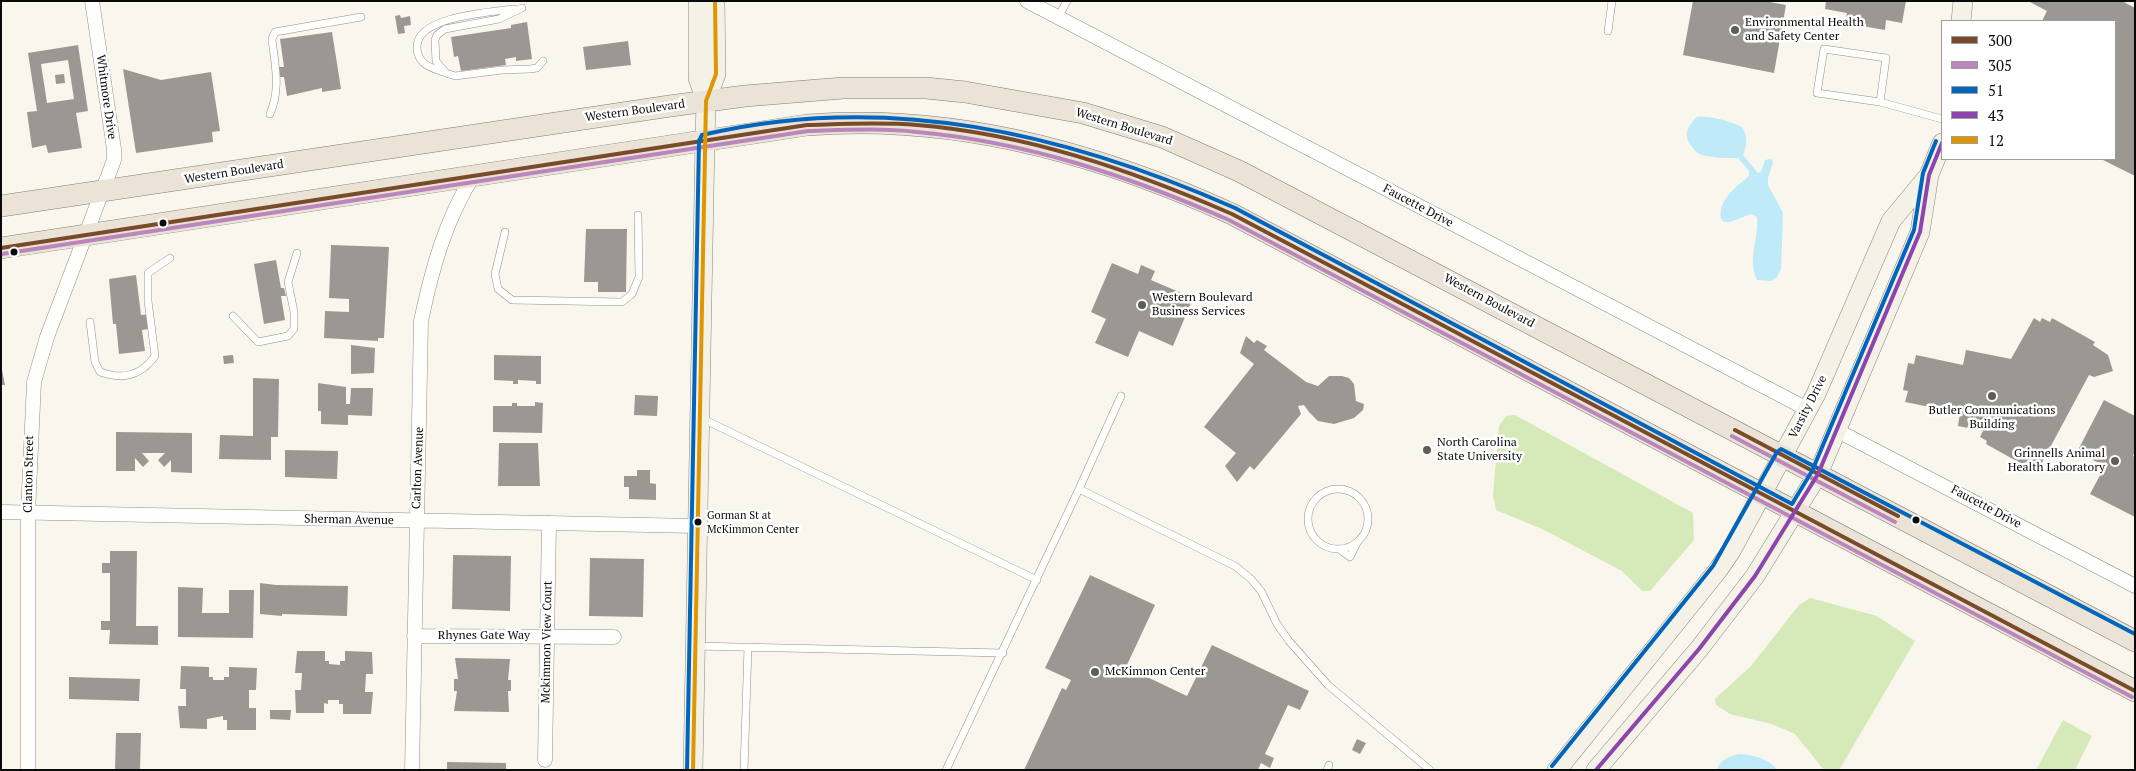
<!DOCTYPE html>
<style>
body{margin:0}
#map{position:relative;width:2136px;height:771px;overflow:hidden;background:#f9f6ed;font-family:"PT Serif",serif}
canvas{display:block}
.frame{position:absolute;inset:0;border:2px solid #0a0a0a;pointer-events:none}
.legend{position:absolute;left:1941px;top:20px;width:175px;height:140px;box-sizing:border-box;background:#fff;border:1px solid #9d9d9d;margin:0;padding:6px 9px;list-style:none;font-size:15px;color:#0a0a0a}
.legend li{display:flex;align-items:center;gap:10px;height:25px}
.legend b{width:25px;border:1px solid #9d9d9d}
</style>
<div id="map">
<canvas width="2136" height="771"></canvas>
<div class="frame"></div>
<ul class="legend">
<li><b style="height:6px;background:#7a4b2a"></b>300</li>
<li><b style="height:6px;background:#bb86bc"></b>305</li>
<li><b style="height:6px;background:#0065bd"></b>51</li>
<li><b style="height:6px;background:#8e44ad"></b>43</li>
<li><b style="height:6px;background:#df9601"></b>12</li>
</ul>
</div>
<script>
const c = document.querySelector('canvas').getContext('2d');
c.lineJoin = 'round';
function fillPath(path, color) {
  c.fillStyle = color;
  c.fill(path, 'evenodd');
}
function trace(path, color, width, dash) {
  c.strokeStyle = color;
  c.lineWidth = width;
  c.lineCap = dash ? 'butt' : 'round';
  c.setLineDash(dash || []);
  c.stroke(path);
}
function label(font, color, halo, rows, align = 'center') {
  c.font = font + ' "PT Serif",serif';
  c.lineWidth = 5;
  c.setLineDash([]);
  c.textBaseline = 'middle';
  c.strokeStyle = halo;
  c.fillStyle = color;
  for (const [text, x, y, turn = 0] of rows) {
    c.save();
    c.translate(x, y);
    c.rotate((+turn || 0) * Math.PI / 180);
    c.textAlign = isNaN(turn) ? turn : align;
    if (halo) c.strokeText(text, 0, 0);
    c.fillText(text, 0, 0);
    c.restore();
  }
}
fillPath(new Path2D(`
 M 1515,415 L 1693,513 L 1694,540 L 1650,591 L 1642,591 L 1622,571 L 1542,529 L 1496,510 L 1493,495 L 1499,426 L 1506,416 Z
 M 1810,598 L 1877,616 L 1915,641 L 1839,770 L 1823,769 L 1795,734 L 1772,724 L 1730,714 L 1716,705 L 1715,699 L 1751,666 L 1799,605 Z
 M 2063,720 L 2092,736 L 2075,770 L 2036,770 Z`), '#d6e9b8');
fillPath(new Path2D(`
 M 1697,117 C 1714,116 1727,121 1742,127 C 1748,137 1747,145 1743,155 L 1758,173 L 1761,172 L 1765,160 L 1771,159 L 1773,162 L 1768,178 L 1768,185 L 1783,213 L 1781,269 L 1777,277 L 1771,281 L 1757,280 C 1747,259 1759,239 1757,217 L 1751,214 L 1730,222 L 1724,222 L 1721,219 C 1718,200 1735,188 1749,176 L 1749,171 L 1738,158 C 1726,158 1714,158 1702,155 C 1698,154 1695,151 1693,148 C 1683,137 1686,127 1697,117 Z
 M 1739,754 C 1755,755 1767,758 1778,770 L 1717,770 C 1720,759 1729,757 1739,754 Z`), '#bfeaf8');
fillPath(new Path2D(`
 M 1693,1 L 1764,1 L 1786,5 L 1774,73 L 1683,55 Z
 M 1826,1 L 1906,1 L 1902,23 L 1886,20 L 1885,30 L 1845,23 L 1847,13 L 1825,9 Z
 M 2028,1 L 2122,1 L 2135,8 L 2135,176 L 2101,159 L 2115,159 L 2115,21 L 2042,21 L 2047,11 Z
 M 400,15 L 401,18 L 410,16 L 411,25 L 404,26 L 405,33 L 398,34 L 395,16 Z
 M 527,22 L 532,59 L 516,61 L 516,57 L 505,59 L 506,65 L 461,71 L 458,56 L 454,57 L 451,37 L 511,28 L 511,25 Z
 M 332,32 L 341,89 L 322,92 L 322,88 L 287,96 L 284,77 L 280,77 L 278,67 L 284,67 L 280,39 Z
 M 628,41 L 631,65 L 586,70 L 583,47 Z
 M 78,45 L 88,111 L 76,113 L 82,148 L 48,153 L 46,145 L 32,148 L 27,112 L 37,111 L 28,53 ZM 68,60 L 74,99 L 47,103 L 41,64 Z
 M 123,69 L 161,80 L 211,72 L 220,131 L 212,132 L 213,142 L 136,153 Z
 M 64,74 L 65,83 L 56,84 L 55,75 Z
 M 586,229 L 627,229 L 626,292 L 598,292 L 598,282 L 584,282 Z
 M 331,245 L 389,247 L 384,338 L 378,338 L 378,341 L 324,338 L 325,311 L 349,312 L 349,299 L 329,298 Z
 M 276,260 L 281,288 L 284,288 L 286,296 L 281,296 L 285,320 L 264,324 L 254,264 Z
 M 1112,263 L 1138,274 L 1141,265 L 1155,271 L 1151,280 L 1193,298 L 1173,346 L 1139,331 L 1128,357 L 1095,343 L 1106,319 L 1091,312 Z
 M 136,275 L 141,315 L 152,314 L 154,328 L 142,330 L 145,351 L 119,354 L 116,324 L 113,324 L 109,279 Z
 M 2034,318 L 2040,322 L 2042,318 L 2050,322 L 2052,318 L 2095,342 L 2093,345 L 2108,355 L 2113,371 L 2094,377 L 2089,375 L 2039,468 L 2031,464 L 2029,468 L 1986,444 L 1987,441 L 1980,437 L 1983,431 L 1958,426 L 1960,413 L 1905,402 L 1908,391 L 1903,390 L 1908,363 L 1914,364 L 1916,355 L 1963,365 L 1966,350 L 2011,359 Z
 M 1246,336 L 1254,343 L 1257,340 L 1267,346 L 1264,350 L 1306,382 L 1318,386 L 1329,376 L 1342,376 L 1349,378 L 1354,384 L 1356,401 L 1364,404 L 1363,410 L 1354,418 L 1334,424 L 1318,421 L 1309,412 L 1304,405 L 1298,406 L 1301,414 L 1254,470 L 1250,466 L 1237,482 L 1225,466 L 1236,453 L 1204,427 L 1254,364 L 1240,353 Z
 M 351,345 L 375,348 L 374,373 L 351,374 Z
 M 233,355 L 234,363 L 224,364 L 223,356 Z
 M 494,355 L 541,356 L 541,384 L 536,384 L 536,381 L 518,380 L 518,384 L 513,384 L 513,381 L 494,380 Z
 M 1,365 L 5,385 L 1,385 Z
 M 253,378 L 279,379 L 278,437 L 271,437 L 271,460 L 219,459 L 220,435 L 253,436 Z
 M 318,383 L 346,387 L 346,404 L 350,404 L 351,388 L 373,388 L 372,416 L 348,415 L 348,425 L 321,424 L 321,411 L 318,411 Z
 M 635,395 L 658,396 L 657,416 L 634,415 Z
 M 2104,400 L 2135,416 L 2135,451 L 2133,456 L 2135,457 L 2135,517 L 2090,494 L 2105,466 L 2077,452 Z
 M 535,402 L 543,403 L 542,433 L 493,432 L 493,406 L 512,406 L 512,403 L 517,403 L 517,406 L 535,406 Z
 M 116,432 L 192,433 L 192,473 L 171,472 L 171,460 L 164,467 L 158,460 L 165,453 L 142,453 L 149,461 L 143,467 L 135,458 L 135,471 L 116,471 Z
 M 499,443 L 538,443 L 540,486 L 498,486 Z
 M 285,450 L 338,451 L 337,479 L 285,477 Z
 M 637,470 L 650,470 L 650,483 L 656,484 L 656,500 L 629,499 L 629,487 L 624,487 L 624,476 L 637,476 Z
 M 110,551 L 137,551 L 136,626 L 158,626 L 158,645 L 109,644 L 110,630 L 101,630 L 101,621 L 110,621 L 110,573 L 102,573 L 102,563 L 110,563 Z
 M 453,555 L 511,556 L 510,611 L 452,609 Z
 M 590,558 L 644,559 L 643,617 L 589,616 Z
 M 1090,575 L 1155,605 L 1126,667 L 1187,696 L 1212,645 L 1309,691 L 1300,710 L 1288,705 L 1265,754 L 1274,758 L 1270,768 L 1261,763 L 1258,770 L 1024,770 L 1062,688 L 1066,690 L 1071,680 L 1045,668 Z
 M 260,583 L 276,585 L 348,586 L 347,616 L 282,614 L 282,616 L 260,614 Z
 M 178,587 L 203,588 L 202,613 L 229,613 L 229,590 L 254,590 L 253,638 L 178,637 Z
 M 297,651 L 325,651 L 325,661 L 329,661 L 329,664 L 340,665 L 340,661 L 345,661 L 345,651 L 372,652 L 373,674 L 366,674 L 365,692 L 373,692 L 371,714 L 343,714 L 343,704 L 339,704 L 339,700 L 328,700 L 328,704 L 324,703 L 324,713 L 296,713 L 295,690 L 301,690 L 302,673 L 295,673 Z
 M 455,658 L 510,659 L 508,680 L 511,680 L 511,691 L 508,691 L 509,712 L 454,711 L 457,691 L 454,691 L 454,679 L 458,679 Z
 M 181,666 L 209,667 L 209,677 L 213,677 L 213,680 L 224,680 L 224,677 L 229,677 L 229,667 L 257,668 L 256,690 L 249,690 L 249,708 L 256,708 L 256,730 L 227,730 L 227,720 L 223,720 L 223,716 L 207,719 L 207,729 L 180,728 L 178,706 L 186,706 L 186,689 L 180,689 Z
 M 69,677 L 140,679 L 139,701 L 69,699 Z
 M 270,710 L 291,710 L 290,720 L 270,719 Z
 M 116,733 L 141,733 L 140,770 L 115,770 Z
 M 1357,739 L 1366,743 L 1360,754 L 1352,750 Z
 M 447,762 L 506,763 L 506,770 L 447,770 Z`), '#9b9893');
const lane = new Path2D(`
 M 522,8 L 499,19 L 445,29 L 437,35 L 435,40 L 436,61 L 446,73 L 455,76 L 502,70 L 530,69 L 537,68 L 543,61
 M 1058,17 L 1067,1
 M 1608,31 L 1612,1
 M 443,72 C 429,67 418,64 417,48 C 415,16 492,12 514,9
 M 1880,102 L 1886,58 L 1824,49 L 1817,93 L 1880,102 L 1942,119
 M 270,114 C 281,88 275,66 272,39 L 275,32 L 361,17
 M 505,232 L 495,274 L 498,289 L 512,300 L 622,302 L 632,294 L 639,277 L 638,215
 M 233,316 L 258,342 L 288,336 L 294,329 L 294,312 L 288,282 L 297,253
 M 90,322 L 95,362 L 100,372 C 123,380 141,376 155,356 L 148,301 L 148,273 L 170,258
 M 701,418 L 1037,580
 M 1079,489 L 1121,396
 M1308 519a30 30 0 1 1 60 0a30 30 0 1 1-60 0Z
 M 1339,549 L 1350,557 L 1357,543
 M 695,646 L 1003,653
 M 744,770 L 748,647
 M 946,770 L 1079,489 L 1235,566 L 1251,579 L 1261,591 L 1277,624 L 1289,641 L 1328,685 L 1430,770
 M 1327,770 L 1329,765`);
const street = new Path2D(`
 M 1027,1 L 1809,410
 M 1836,430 L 2135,586
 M 1,512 L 697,526
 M 414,636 L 614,637
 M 545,760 L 549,523
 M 28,770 L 28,513 L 34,382 L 47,337 L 114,160 L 114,149 L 92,1
 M 412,770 L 421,321 C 432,269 445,221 473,176`);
const secondary = new Path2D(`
 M 698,1 L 698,78 L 706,101
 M 1961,21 L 1963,1
 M 693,770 L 705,141 L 706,101 L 716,74 L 715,1
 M 1557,770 L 1718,570 L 1731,551 L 1816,394 L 1891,221 L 1929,175
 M 1596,770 L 1699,649 L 1755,576 L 1818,474 L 1920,232 L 1929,175 L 1942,143`);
const primary = new Path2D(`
 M 1,206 L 670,106 L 745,96 L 843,88 L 926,88 L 965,92 L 1083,113 L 1162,137 L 1239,171 L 2135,641
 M 1,248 L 807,125 C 954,113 1099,153 1232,214 L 2135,691`);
trace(lane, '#92908c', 8);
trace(street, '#92908c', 15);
trace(secondary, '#888783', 20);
trace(primary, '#7f7e7a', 22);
trace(lane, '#fefefc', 7);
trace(street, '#fefefc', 14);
trace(secondary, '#f4f1e7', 19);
trace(primary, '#ebe4d6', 21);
trace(new Path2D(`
 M 1,248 L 807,125 C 844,124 880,122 917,125 C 1027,134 1131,170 1232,214 L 2135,691
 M 1735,430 L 1898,516`), '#7a4b2a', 4);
trace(new Path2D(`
 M 2,254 L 808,131 C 844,130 881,128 917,132 C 1027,142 1129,176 1229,220 L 2132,697
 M 1732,436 L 1895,522`), '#bb86bc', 4);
trace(new Path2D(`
 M 1552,766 L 1713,566 L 1777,452 L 1781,449 L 2135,634
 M 687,770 L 699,141 L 702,135 C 887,91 1065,133 1235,208 L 1792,504 L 1812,471 L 1914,230 L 1923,173 L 1936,141`), '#0065bd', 4);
trace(new Path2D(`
 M 1596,770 L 1699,649 L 1755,576 L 1818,474 L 1920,232 L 1929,175 L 1942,143`), '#8e44ad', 4);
trace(new Path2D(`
 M 693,770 L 706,101 L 716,74 L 715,1`), '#df9601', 4);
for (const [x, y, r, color] of [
 [1735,30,5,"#5e5d59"],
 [163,223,4.5,"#0a0a0a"],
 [14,252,4.5,"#0a0a0a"],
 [1142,305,5,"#5e5d59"],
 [1992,396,5,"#5e5d59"],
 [1427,450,5,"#5e5d59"],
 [2115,461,5,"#5e5d59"],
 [1916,520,4.5,"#0a0a0a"],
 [698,522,4.5,"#0a0a0a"],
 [1095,672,5,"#5e5d59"]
]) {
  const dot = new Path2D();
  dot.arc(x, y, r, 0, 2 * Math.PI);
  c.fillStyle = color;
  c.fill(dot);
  trace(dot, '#fff', 2);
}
label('11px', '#0a0a0a', '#fff', [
 ["Gorman St at",707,516],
 ["McKimmon Center",707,530]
], 'left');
label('12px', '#0a0a0a', '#fff', [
 ["Environmental Health",1745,23],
 ["and Safety Center",1745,37],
 ["Western Boulevard",1152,298],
 ["Business Services",1152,312],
 ["Butler Communications",1992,411,"center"],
 ["Building",1992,425,"center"],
 ["North Carolina",1437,443],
 ["State University",1437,457],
 ["Grinnells Animal",2105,454,"right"],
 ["Health Laboratory",2105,468,"right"],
 ["McKimmon Center",1105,672]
], 'left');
label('12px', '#0a0a0a', '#fff', [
 ["Whitmore Drive",106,97,82],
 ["Western Boulevard",635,111,-8],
 ["Western Boulevard",1124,127,17],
 ["Western Boulevard",234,172,-9],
 ["Faucette Drive",1418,206,28],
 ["Western Boulevard",1489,301,28],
 ["Varsity Drive",1808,407,-63],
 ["Carlton Avenue",418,468,-88],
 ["Clanton Street",29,474,-89],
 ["Faucette Drive",1986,507,28],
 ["Sherman Avenue",349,520,1],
 ["Rhynes Gate Way",484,636],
 ["Mckimmon View Court",547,642,-89]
]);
</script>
